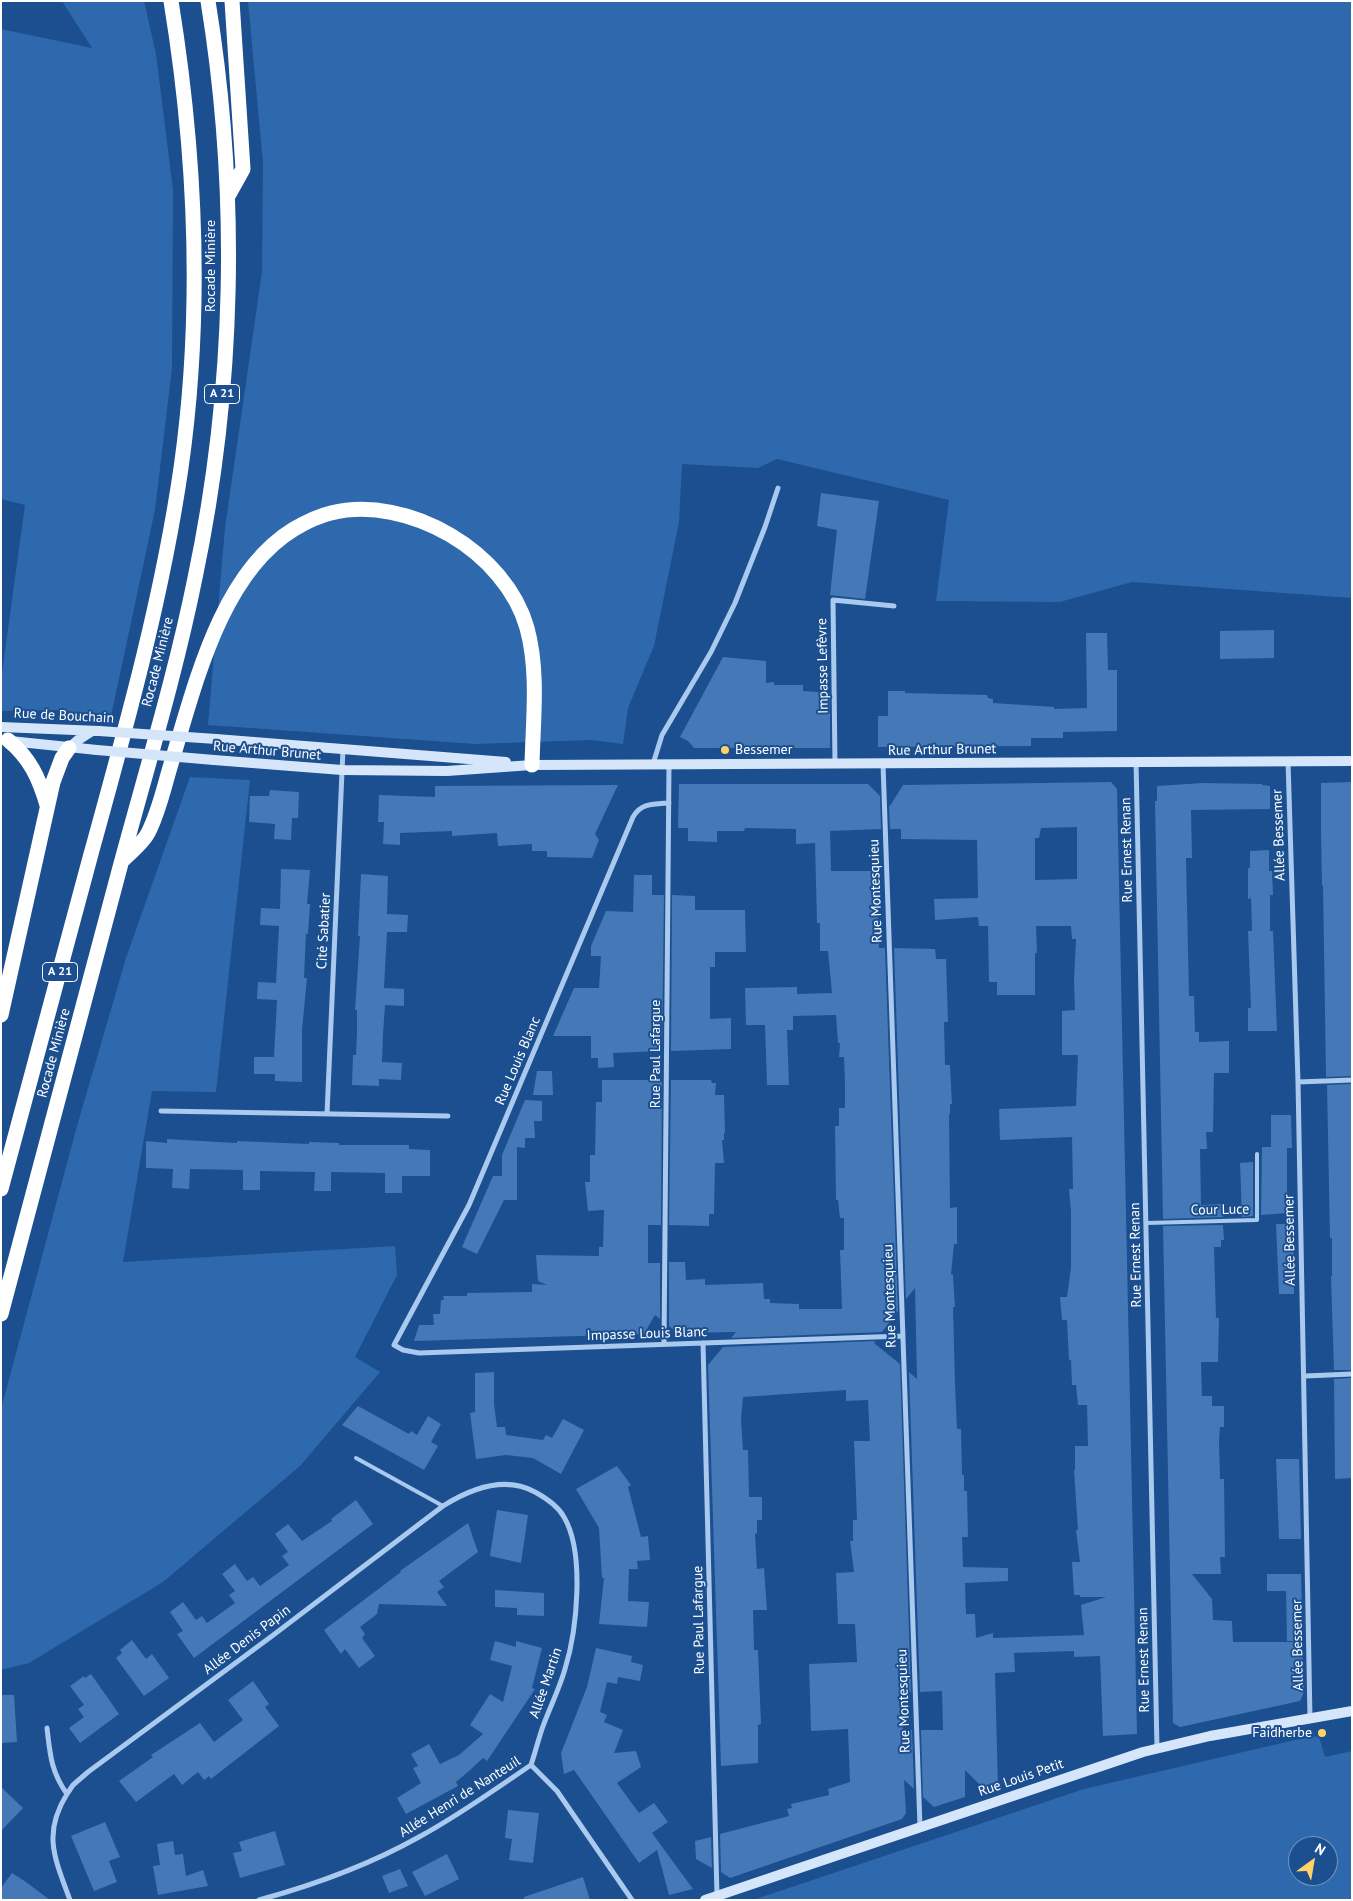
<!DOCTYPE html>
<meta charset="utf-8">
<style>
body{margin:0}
#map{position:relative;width:1353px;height:1901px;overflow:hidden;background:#1b4f8f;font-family:"PT Sans",sans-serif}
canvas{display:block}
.frame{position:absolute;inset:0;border:2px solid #fff;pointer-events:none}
.north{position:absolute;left:1288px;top:1836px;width:50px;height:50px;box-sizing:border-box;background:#1b4f8f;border:1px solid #7695bc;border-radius:50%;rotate:32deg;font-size:14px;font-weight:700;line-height:20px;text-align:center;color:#fff}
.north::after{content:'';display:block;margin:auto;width:18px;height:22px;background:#ffd166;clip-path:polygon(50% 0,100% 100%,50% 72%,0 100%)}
</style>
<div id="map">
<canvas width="1353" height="1901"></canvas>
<div class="frame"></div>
<div class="north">N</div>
</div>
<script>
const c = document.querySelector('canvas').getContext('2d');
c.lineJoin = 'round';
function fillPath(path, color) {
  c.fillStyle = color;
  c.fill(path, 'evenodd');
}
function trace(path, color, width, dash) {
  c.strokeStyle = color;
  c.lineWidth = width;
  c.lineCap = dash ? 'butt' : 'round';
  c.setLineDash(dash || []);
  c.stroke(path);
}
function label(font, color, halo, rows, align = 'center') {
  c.font = font + ' "PT Sans",sans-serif';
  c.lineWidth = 4;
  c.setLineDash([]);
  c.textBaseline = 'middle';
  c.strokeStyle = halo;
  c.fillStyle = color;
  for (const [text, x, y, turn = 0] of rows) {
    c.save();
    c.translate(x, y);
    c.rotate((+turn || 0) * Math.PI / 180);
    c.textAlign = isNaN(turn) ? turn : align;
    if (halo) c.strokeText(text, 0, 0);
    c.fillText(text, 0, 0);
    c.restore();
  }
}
fillPath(new Path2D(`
 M 62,1 L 144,1 L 156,54 L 173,190 L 172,368 L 155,510 L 111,716 L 56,710 L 1,711 L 1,680 L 25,505 L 1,499 L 1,29 L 92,48 Z
 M 248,1 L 1352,1 L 1352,598 L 1132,582 L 1060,602 L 936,601 L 949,500 L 777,459 L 758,468 L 682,464 L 679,522 L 654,646 L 628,708 L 623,744 L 590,740 L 475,744 L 208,725 L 225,528 L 262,272 L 263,163 Z
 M 190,777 L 250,780 L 216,1092 L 152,1091 L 123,1262 L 395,1246 L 397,1275 L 355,1357 L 380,1372 L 300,1466 L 163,1582 L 29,1663 L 1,1670 L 1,1409 L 77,1126 L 126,958 Z
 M 1319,1736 L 1325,1757 L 1352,1751 L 1352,1900 L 753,1900 L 1084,1789 L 1295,1740 ZM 1298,1846 L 1328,1846 L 1328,1876 L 1298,1876 Z`), '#2e69ad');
fillPath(new Path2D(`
 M 821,493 L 879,501 L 865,599 L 830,595 L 837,530 L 817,526 Z
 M 1274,630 L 1274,658 L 1220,659 L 1220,631 Z
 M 1086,633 L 1107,633 L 1108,670 L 1117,670 L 1117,731 L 1063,732 L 1063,738 L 1031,738 L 1031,746 L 878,747 L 878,716 L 888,716 L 888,691 L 905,691 L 905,693 L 987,695 L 988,698 L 993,699 L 993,703 L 1054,707 L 1054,709 L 1087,708 Z
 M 723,657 L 766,661 L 766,683 L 774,682 L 774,685 L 803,685 L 803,691 L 830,693 L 830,748 L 694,748 L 688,741 L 680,737 Z
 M 1111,782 L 1117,789 L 1137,1734 L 1103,1736 L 1100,1656 L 1074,1657 L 1074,1651 L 1014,1653 L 1015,1672 L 995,1673 L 998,1787 L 986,1791 L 965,1770 L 965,1797 L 934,1807 L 923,1797 L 921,1730 L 943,1730 L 942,1691 L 920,1692 L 909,1372 L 917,1379 L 915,1288 L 906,1299 L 894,948 L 935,949 L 936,959 L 946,959 L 948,1022 L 944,1022 L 945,1065 L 950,1065 L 952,1104 L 950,1104 L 950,1114 L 949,1114 L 950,1208 L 957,1207 L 957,1244 L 954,1244 L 951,1274 L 953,1275 L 955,1307 L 953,1307 L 955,1384 L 957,1429 L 961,1429 L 962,1475 L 964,1475 L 964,1491 L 967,1491 L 968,1537 L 962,1537 L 963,1567 L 1008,1568 L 1008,1581 L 965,1583 L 966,1614 L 975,1614 L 976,1638 L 993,1633 L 993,1638 L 1084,1635 L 1081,1605 L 1106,1597 L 1080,1597 L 1080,1595 L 1074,1595 L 1072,1562 L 1080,1562 L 1076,1530 L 1078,1530 L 1074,1470 L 1075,1470 L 1075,1446 L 1088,1446 L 1087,1405 L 1078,1405 L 1076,1385 L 1072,1385 L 1071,1360 L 1069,1360 L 1067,1320 L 1062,1320 L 1060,1297 L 1067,1297 L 1071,1267 L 1071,1211 L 1069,1189 L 1073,1189 L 1072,1137 L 1000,1140 L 999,1109 L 1076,1106 L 1078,1055 L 1062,1055 L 1062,1011 L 1075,1010 L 1074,980 L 1076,939 L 1072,939 L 1071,926 L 1036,926 L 1037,953 L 1035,953 L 1035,995 L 997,995 L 997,982 L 989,982 L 988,926 L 979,926 L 978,917 L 935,920 L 934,899 L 978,898 L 977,840 L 901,839 L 901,829 L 890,829 L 889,805 L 890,806 L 903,785 ZM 1077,827 L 1077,879 L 1035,880 L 1035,838 L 1039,838 L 1041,828 Z
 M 1352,782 L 1352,1076 L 1326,1077 L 1323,885 L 1322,886 L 1321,831 L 1321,783 Z
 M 1203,783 L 1262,784 L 1262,785 L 1270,786 L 1270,809 L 1191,810 L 1192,858 L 1186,858 L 1189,996 L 1194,996 L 1195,1032 L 1199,1032 L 1199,1042 L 1229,1041 L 1229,1073 L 1214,1073 L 1213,1132 L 1206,1132 L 1207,1149 L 1200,1149 L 1201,1205 L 1222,1204 L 1223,1217 L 1163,1219 L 1155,801 L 1157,801 L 1157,786 Z
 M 679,784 L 868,784 L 880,796 L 881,829 L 830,831 L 831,871 L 877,871 L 879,948 L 885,948 L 898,1311 L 882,1332 L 731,1338 L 736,1332 L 678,1333 L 669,1326 L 669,1262 L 685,1262 L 686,1280 L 705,1279 L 705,1285 L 763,1283 L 764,1299 L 770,1299 L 770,1303 L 799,1304 L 799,1309 L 842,1309 L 840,1250 L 844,1250 L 844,1218 L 840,1218 L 838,1200 L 836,1200 L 835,1126 L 839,1126 L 839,1108 L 845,1108 L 845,1084 L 844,1057 L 839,1057 L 840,1043 L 838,1043 L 836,1015 L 793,1016 L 793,1030 L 787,1030 L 789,1085 L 767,1085 L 765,1025 L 746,1025 L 745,988 L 797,987 L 797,994 L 832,993 L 828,951 L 820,951 L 820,923 L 817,923 L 815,843 L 796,844 L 796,829 L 745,828 L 744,831 L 717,831 L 717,842 L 688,841 L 688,828 L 678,828 Z
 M 618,785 L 595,834 L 599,840 L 592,858 L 547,857 L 547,851 L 532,851 L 532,844 L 498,846 L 497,833 L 452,836 L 452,831 L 400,833 L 400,845 L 383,844 L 384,822 L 378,822 L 379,795 L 435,797 L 435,786 Z
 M 270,790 L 299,792 L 298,818 L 292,818 L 291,840 L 274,839 L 275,824 L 249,822 L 250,796 L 269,796 Z
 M 1269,850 L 1269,871 L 1272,871 L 1273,895 L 1270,895 L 1270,931 L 1273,931 L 1277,1031 L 1248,1031 L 1248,1008 L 1251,1008 L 1248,931 L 1252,931 L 1251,898 L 1248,899 L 1248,868 L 1250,868 L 1250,851 Z
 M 281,869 L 310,870 L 307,904 L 310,904 L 308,934 L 306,934 L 304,978 L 307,978 L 302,1030 L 302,1082 L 275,1081 L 275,1074 L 254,1074 L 254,1057 L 274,1057 L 277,1000 L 257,999 L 258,982 L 276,983 L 279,926 L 260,925 L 261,908 L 280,909 Z
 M 361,874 L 388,876 L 387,914 L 408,915 L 407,932 L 387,932 L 384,988 L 404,989 L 404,1006 L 385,1005 L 383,1034 L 382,1062 L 402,1063 L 401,1080 L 379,1079 L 379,1086 L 352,1085 L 353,1055 L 356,1055 L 357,1033 L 357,1010 L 355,1010 L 360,936 L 358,936 Z
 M 634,875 L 652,875 L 652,895 L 664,895 L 662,1051 L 613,1053 L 614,1067 L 598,1068 L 598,1058 L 591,1058 L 591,1036 L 553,1036 L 574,988 L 599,988 L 601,956 L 591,956 L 591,946 L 606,911 L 633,912 Z
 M 672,895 L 695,896 L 695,910 L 745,910 L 746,952 L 715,952 L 715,967 L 710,967 L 710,1019 L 731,1018 L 731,1049 L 671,1051 Z
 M 537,1071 L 552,1071 L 553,1095 L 533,1095 Z
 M 602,1080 L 662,1080 L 661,1225 L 648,1225 L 648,1263 L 660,1263 L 660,1319 L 655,1315 L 644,1334 L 414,1341 L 419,1325 L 434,1325 L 433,1314 L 440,1314 L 441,1300 L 444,1300 L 443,1296 L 467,1296 L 467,1293 L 532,1292 L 532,1284 L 547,1285 L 538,1281 L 536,1255 L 599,1256 L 599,1247 L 603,1247 L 604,1210 L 588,1211 L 585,1182 L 590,1182 L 590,1155 L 595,1155 L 596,1102 L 602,1102 Z
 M 671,1080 L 711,1080 L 712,1083 L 716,1083 L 715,1095 L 724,1095 L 725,1133 L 724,1133 L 724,1140 L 722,1140 L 724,1163 L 715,1163 L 714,1214 L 709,1214 L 709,1226 L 669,1225 Z
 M 1352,1084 L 1352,1370 L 1334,1370 L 1331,1276 L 1332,1276 L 1332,1238 L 1330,1238 L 1327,1085 Z
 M 525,1100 L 525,1121 L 525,1100 L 542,1101 L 542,1121 L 534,1121 L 535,1138 L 525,1138 L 525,1148 L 517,1147 L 517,1200 L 504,1200 L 477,1254 L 462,1247 L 493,1176 L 502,1176 L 502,1155 Z
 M 1271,1115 L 1291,1115 L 1292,1148 L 1287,1148 L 1287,1213 L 1261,1215 L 1262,1147 L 1271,1147 Z
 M 167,1139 L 218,1142 L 237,1143 L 237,1141 L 309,1144 L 309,1142 L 339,1143 L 339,1145 L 409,1145 L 409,1149 L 430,1150 L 430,1176 L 402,1176 L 402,1193 L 385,1193 L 385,1173 L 331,1172 L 331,1191 L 314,1191 L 315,1172 L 260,1171 L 260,1190 L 243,1190 L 243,1170 L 190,1169 L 189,1189 L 172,1188 L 173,1169 L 146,1168 L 146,1141 L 167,1143 Z
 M 1253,1162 L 1253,1216 L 1242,1217 L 1240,1163 Z
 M 1276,1224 L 1293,1224 L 1294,1294 L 1279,1294 Z
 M 1223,1225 L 1224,1240 L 1221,1240 L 1221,1247 L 1214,1247 L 1216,1318 L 1219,1318 L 1218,1362 L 1201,1362 L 1202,1396 L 1212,1396 L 1212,1406 L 1224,1406 L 1224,1427 L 1220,1427 L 1219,1441 L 1220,1479 L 1224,1479 L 1225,1557 L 1220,1557 L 1221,1574 L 1192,1574 L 1212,1599 L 1213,1620 L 1232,1621 L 1233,1642 L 1302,1642 L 1304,1692 L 1300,1701 L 1180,1727 L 1173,1723 L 1163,1226 Z
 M 876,1341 L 874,1343 L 900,1364 L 911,1692 L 902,1692 L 903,1730 L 912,1730 L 914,1789 L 904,1780 L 906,1813 L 902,1819 L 730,1878 L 721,1872 L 720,1834 L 789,1816 L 787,1809 L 792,1808 L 791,1804 L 829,1795 L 828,1789 L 850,1782 L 848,1729 L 811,1731 L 809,1664 L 857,1662 L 855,1624 L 838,1624 L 836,1573 L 854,1572 L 850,1541 L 853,1541 L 853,1520 L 857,1520 L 854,1441 L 870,1441 L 868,1400 L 846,1401 L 846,1390 L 743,1397 L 741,1419 L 743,1450 L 748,1450 L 749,1497 L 762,1497 L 762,1520 L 757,1520 L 757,1533 L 755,1534 L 757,1569 L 764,1568 L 767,1610 L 753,1610 L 754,1650 L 758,1650 L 761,1724 L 758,1725 L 758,1763 L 721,1766 L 708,1365 L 723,1347 Z
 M 494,1372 L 494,1404 L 497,1427 L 505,1427 L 506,1435 L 543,1440 L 546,1435 L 552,1438 L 563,1419 L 584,1430 L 561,1474 L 533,1458 L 506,1455 L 476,1459 L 470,1413 L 475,1412 L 475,1373 Z
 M 1352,1378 L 1352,1478 L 1335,1479 L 1334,1379 Z
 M 358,1406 L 409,1434 L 411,1431 L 417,1435 L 428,1416 L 441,1424 L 431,1442 L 438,1446 L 424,1470 L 342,1425 Z
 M 1276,1459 L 1299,1459 L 1301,1539 L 1279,1539 Z
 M 617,1466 L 631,1485 L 628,1487 L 641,1537 L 648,1536 L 650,1560 L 637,1561 L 638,1569 L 629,1569 L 628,1601 L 649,1602 L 647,1627 L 599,1624 L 604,1578 L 602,1578 L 599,1528 L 576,1489 Z
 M 356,1500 L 373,1524 L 194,1658 L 177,1634 L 183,1631 L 170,1612 L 183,1602 L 196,1620 L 202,1616 L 207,1623 L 235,1603 L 229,1595 L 235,1591 L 222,1574 L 235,1564 L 247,1581 L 253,1577 L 260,1586 L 289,1565 L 282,1556 L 288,1552 L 275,1534 L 288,1524 L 302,1541 L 332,1521 L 331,1519 Z
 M 497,1510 L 528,1515 L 521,1563 L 490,1556 Z
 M 468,1523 L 478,1552 L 439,1581 L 444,1587 L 437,1592 L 447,1606 L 379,1604 L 377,1614 L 360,1627 L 365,1634 L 362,1638 L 375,1656 L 359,1668 L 345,1649 L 341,1654 L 324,1630 L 401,1572 L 400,1571 Z
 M 1267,1574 L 1301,1574 L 1303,1641 L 1287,1641 L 1286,1591 L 1267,1591 Z
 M 495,1590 L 544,1593 L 544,1616 L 517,1615 L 517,1608 L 495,1607 Z
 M 132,1640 L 146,1659 L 152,1654 L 169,1678 L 144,1696 L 116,1658 L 122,1653 L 120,1650 Z
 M 495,1641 L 516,1647 L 516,1641 L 542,1648 L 532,1688 L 535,1689 L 487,1761 L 483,1758 L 470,1770 L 456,1782 L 458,1786 L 406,1814 L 397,1798 L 421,1783 L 413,1768 L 418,1766 L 411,1754 L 429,1744 L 440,1764 L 459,1755 L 483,1734 L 470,1725 L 490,1694 L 503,1702 L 512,1666 L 490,1660 Z
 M 596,1648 L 632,1656 L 631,1662 L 643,1665 L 640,1681 L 618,1677 L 617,1684 L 607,1682 L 600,1712 L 607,1715 L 604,1722 L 623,1730 L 614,1753 L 636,1751 L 641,1767 L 617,1783 L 639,1813 L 654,1803 L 668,1822 L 652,1833 L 693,1889 L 669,1895 L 657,1850 L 639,1863 L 574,1770 L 564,1774 L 561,1753 L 587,1687 Z
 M 91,1674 L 119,1714 L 80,1743 L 69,1728 L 84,1717 L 78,1709 L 84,1705 L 70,1686 L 84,1676 L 85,1678 Z
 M 253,1681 L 269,1704 L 265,1707 L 279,1726 L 211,1779 L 209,1776 L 204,1780 L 198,1772 L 182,1785 L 174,1774 L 136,1802 L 119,1781 L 153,1757 L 151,1755 L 200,1723 L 214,1742 L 243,1720 L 228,1700 Z
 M 1,1695 L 14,1695 L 17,1742 L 1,1743 Z
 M 1,1787 L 23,1808 L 1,1831 Z
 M 508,1810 L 539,1813 L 533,1863 L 509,1860 L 512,1839 L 505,1838 Z
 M 105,1822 L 120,1857 L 109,1861 L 117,1882 L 94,1891 L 71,1836 Z
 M 275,1831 L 285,1865 L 240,1878 L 233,1853 L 242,1851 L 239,1842 Z
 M 711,1837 L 712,1868 L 696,1859 L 695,1841 Z
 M 173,1841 L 175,1855 L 183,1854 L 186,1876 L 203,1870 L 208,1886 L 158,1895 L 153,1866 L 160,1865 L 157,1844 Z
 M 447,1854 L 459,1879 L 425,1896 L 412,1872 Z
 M 400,1869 L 408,1886 L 389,1893 L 382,1876 Z
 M 12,1873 L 26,1882 L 50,1900 L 1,1900 L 1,1888 Z
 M 583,1877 L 590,1900 L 524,1900 L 524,1897 Z`), '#4478b7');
trace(new Path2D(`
 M 1147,1223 L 1257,1220 L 1257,1154
 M 356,1458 L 443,1506`), '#a9c9ee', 4);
trace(new Path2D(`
 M 1136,761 L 1157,1748
 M 1288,761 L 1298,1082 L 1310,1718
 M 653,764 L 662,735 L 711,652 L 735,603 L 765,527 L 778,488
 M 835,764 L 833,600 L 894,606
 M 883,764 L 920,1827
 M 669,803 C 654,804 641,803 633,817 L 469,1205 L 394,1345 L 403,1350 L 419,1353 L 903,1336
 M 1298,1082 L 1352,1080
 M 161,1111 L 448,1116
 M 327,1114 L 343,749
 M 703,1343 L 717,1896
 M 664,1344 L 669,765
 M 1305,1376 L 1352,1374
 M 47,1728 C 50,1754 51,1772 67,1794 C 42,1834 55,1859 70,1900
 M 67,1794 L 73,1785 L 88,1772 L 272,1636 L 443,1506 C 470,1489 504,1475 535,1492 C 546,1498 558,1506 564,1517 C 585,1553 577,1630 565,1669 C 559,1690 549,1709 542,1729 C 538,1741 535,1753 531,1765 L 557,1791 L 632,1900
 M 259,1900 C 314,1885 369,1865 419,1837 C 458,1816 494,1790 531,1765`), '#a9c9ee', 5);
trace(new Path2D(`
 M 1,727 L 99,731
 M 216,739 L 506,762
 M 10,741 L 97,750
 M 69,748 L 78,740 L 92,731
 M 214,760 L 342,770 L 447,771 L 532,765 L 1352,761
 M 705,1900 L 1143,1752 L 1210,1736 L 1352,1711`), '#d6e6fa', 10);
trace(new Path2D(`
 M 228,196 L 243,169 L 232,1
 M 8,740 C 30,758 39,778 47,805
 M 123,860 C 131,852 143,843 148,833 C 159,812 164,787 171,764 C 195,686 220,574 294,529 C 306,522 318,516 331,513 C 408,494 506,552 527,628 C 539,672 533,720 532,765
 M 1,1015 L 53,782 L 62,758 L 69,748
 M 1,1189 C 31,1078 61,966 91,854 C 126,727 162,599 181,468 C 203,313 196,155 171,1
 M 1,1314 C 41,1167 80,1019 119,871 C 145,774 175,677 195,578 C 235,388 239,192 208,1`), '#fff', 15);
trace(new Path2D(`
 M 99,731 L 216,739
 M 97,750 L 214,760`), '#d6e6fa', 10);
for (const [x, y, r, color] of [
 [725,750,5,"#ffd166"],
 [1322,1733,5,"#ffd166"]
]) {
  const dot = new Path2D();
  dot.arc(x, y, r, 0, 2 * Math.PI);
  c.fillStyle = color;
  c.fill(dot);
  trace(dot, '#1b4f8f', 2);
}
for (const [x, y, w] of [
 [222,394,35],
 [60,972,35]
]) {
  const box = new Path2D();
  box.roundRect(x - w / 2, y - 9.5, w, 19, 4);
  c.fillStyle = '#1b4f8f';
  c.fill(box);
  trace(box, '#fff', 1);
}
label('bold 12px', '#fff', null, [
 ["A 21",222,394],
 ["A 21",60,972]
]);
label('14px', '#fff', '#1b4f8f', [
 ["Rocade Minière",211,266,-90],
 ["Rocade Minière",158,662,-76],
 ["Impasse Lefèvre",823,666,-91],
 ["Rue de Bouchain",64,716,3],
 ["Rue Arthur Brunet",942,750,-1],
 ["Rue Arthur Brunet",267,751,5],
 ["Allée Bessemer",1279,835,-92],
 ["Rue Ernest Renan",1127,850,-91],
 ["Rue Montesquieu",876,891,-92],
 ["Cité Sabatier",324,931,-87],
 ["Rocade Minière",54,1053,-75],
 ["Rue Paul Lafargue",656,1054,-90],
 ["Rue Louis Blanc",518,1061,-67],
 ["Cour Luce",1220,1210,-1],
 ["Allée Bessemer",1290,1240,-91],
 ["Rue Ernest Renan",1136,1255,-91],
 ["Rue Montesquieu",890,1296,-92],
 ["Impasse Louis Blanc",647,1334,-2],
 ["Rue Paul Lafargue",699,1620,-91],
 ["Allée Denis Papin",247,1640,-37],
 ["Allée Bessemer",1298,1645,-91],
 ["Rue Ernest Renan",1144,1660,-91],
 ["Allée Martin",546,1683,-71],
 ["Rue Montesquieu",904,1701,-92],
 ["Rue Louis Petit",1021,1778,-19],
 ["Allée Henri de Nanteuil",460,1797,-32]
]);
label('14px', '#fff', '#1b4f8f', [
 ["Bessemer",735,750],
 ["Faidherbe",1312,1733,"right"]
], 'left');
</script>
